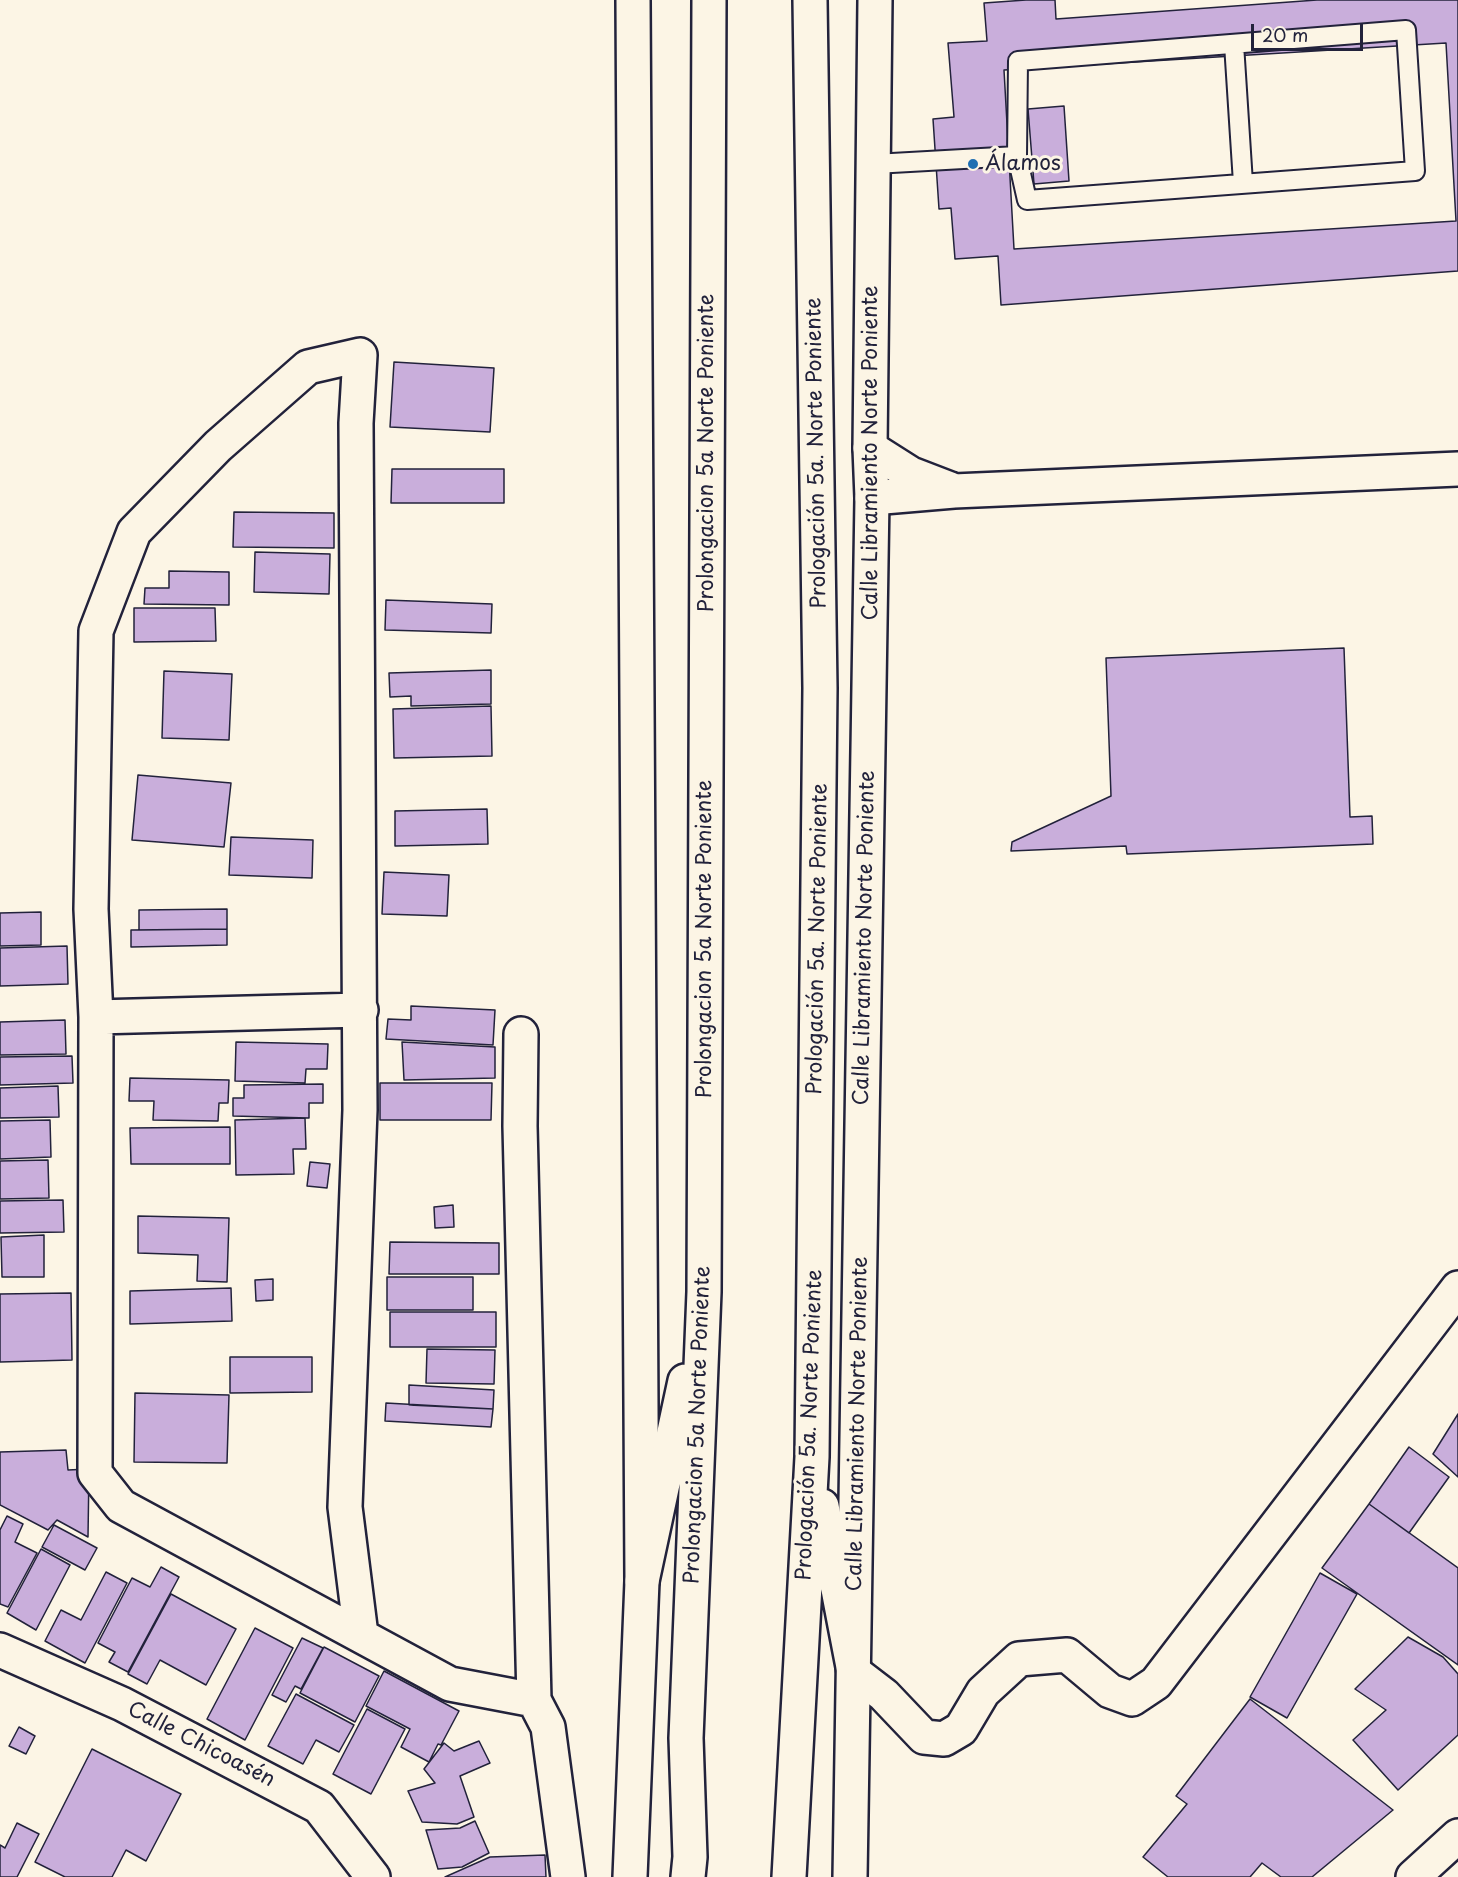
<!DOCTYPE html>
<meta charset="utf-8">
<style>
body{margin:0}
#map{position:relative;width:1458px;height:1877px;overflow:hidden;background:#fcf5e5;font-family:"Playpen Sans",sans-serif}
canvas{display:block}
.scale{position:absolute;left:1251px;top:24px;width:112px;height:27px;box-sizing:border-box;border:3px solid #22223b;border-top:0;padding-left:8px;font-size:18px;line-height:21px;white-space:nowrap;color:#22223b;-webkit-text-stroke:4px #fcf5e5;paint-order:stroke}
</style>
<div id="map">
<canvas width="1458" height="1877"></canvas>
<div class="scale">20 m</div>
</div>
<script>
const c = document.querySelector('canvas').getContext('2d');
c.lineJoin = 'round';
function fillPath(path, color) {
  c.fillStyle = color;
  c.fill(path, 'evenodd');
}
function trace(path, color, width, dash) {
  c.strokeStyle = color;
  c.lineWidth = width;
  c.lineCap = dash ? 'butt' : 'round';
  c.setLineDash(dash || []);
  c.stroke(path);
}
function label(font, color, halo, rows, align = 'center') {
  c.font = font + ' "Playpen Sans",sans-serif';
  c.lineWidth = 6;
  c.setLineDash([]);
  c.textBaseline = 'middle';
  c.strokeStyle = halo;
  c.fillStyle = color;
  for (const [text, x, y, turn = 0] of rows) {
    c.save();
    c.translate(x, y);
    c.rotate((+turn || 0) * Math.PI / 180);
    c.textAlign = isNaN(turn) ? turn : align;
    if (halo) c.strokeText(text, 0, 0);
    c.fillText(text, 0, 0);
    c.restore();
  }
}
const building = new Path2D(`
 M 1026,0 L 1055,0 L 1056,19 L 1317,0 L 1458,0 L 1458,271 L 1001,305 L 998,256 L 955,259 L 951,208 L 939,209 L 933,119 L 954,117 L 948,43 L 987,41 L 984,3 ZM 1446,43 L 1456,221 L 1014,249 L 1004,70 Z
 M 1064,106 L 1069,181 L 1034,184 L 1028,109 Z
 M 394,362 L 494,368 L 490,432 L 390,427 Z
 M 392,469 L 504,469 L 504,503 L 391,503 Z
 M 234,512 L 334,513 L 334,548 L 233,547 Z
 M 255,552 L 330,554 L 329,594 L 254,592 Z
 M 169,571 L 229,572 L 229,605 L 144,604 L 145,588 L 169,588 Z
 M 386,600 L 492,604 L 491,633 L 385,630 Z
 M 134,608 L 215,608 L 216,641 L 134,642 Z
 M 1344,648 L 1350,817 L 1372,816 L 1373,844 L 1127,854 L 1126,846 L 1011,851 L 1012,842 L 1111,796 L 1106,658 Z
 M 491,670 L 491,704 L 411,706 L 411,696 L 390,697 L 389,673 Z
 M 164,671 L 232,674 L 229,740 L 162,738 Z
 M 491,706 L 492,756 L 394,758 L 393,709 Z
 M 138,775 L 231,783 L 224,847 L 132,840 Z
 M 487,809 L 488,844 L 395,846 L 395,811 Z
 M 231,837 L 313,840 L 312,878 L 229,875 Z
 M 384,872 L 449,875 L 447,916 L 382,914 Z
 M 227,909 L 227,929 L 139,930 L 139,910 Z
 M 41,912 L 41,945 L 0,946 L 0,913 Z
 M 227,929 L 227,945 L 131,947 L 131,930 Z
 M 67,946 L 68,984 L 0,986 L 0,948 Z
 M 411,1006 L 495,1010 L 493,1045 L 386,1039 L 388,1019 L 411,1020 Z
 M 65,1020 L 66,1054 L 0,1055 L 0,1022 Z
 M 236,1042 L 328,1044 L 327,1069 L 306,1069 L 305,1083 L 235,1081 Z
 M 402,1042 L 495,1047 L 495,1078 L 404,1080 Z
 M 72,1056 L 73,1083 L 0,1085 L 0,1057 Z
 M 130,1078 L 229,1080 L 228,1103 L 219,1103 L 218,1121 L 153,1120 L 154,1101 L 129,1101 Z
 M 380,1083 L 492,1083 L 491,1120 L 380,1120 Z
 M 323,1084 L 323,1103 L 309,1103 L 309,1118 L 233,1116 L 233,1098 L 244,1098 L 244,1085 Z
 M 58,1086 L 59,1117 L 0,1118 L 0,1088 Z
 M 305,1118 L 306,1149 L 293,1149 L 294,1174 L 236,1175 L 235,1120 Z
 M 50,1120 L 51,1157 L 0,1159 L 0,1121 Z
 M 230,1127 L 230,1164 L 131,1164 L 130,1128 Z
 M 48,1160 L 49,1198 L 0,1199 L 0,1161 Z
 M 310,1162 L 330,1164 L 327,1188 L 307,1186 Z
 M 63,1200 L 64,1232 L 0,1233 L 0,1201 Z
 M 453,1205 L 454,1227 L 435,1228 L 434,1207 Z
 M 138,1216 L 229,1218 L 227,1282 L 197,1281 L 198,1255 L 138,1253 Z
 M 44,1235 L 44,1277 L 2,1277 L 1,1237 Z
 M 390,1242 L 499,1243 L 499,1274 L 389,1274 Z
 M 387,1277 L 473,1277 L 473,1310 L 387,1310 Z
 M 273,1279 L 273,1300 L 256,1301 L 255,1280 Z
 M 231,1288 L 232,1321 L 130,1324 L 130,1291 Z
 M 71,1293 L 72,1360 L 0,1362 L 0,1294 Z
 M 390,1312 L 496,1312 L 496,1347 L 390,1347 Z
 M 427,1349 L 495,1350 L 494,1384 L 426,1383 Z
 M 230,1357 L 312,1357 L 312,1392 L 230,1393 Z
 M 409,1385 L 494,1390 L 493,1409 L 409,1405 Z
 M 135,1393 L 229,1395 L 227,1463 L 134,1462 Z
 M 386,1403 L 493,1409 L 491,1427 L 385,1421 Z
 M 1458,1414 L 1458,1477 L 1433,1454 Z
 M 1409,1447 L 1449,1477 L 1409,1533 L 1369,1504 Z
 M 66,1450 L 68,1470 L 89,1469 L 88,1537 L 57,1520 L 48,1530 L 0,1505 L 0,1452 Z
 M 1369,1504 L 1458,1568 L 1458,1665 L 1322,1568 Z
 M 7,1516 L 23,1524 L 15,1542 L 37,1553 L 8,1607 L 0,1604 L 0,1530 Z
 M 54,1525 L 97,1548 L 85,1570 L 42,1547 Z
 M 41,1549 L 70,1565 L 36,1630 L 7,1613 Z
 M 161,1567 L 179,1577 L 128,1672 L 109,1662 L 115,1652 L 98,1643 L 132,1578 L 150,1587 Z
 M 106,1572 L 127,1583 L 85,1663 L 45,1641 L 61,1610 L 81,1620 Z
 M 1320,1573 L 1357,1594 L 1287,1718 L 1250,1697 Z
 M 171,1594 L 236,1629 L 206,1685 L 160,1660 L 147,1684 L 128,1674 Z
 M 255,1628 L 293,1648 L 245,1740 L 207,1719 Z
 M 1408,1637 L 1443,1657 L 1458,1674 L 1458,1735 L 1398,1790 L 1353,1740 L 1386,1710 L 1355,1689 Z
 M 302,1638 L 323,1648 L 301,1689 L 295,1686 L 286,1702 L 272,1695 Z
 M 324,1647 L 379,1676 L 355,1722 L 300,1693 Z
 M 384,1671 L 459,1711 L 441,1745 L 438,1744 L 429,1762 L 401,1747 L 410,1729 L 366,1706 Z
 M 296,1694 L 354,1725 L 339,1752 L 316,1740 L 303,1764 L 268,1746 Z
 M 1250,1699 L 1393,1810 L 1312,1877 L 1281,1877 L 1262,1863 L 1250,1877 L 1168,1877 L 1143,1857 L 1187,1804 L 1176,1796 Z
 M 367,1709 L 405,1729 L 371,1794 L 333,1774 Z
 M 19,1727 L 35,1736 L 26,1754 L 9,1746 Z
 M 479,1741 L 490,1763 L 460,1776 L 474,1817 L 457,1824 L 422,1822 L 408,1791 L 435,1783 L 424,1769 L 444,1743 L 454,1751 Z
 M 92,1749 L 181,1794 L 146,1861 L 126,1850 L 112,1877 L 65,1877 L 35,1862 Z
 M 475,1821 L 489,1853 L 462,1867 L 438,1869 L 426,1830 L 460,1828 Z
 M 17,1823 L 39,1834 L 17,1877 L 0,1877 L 0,1845 L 5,1848 Z
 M 545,1855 L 546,1877 L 445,1877 L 490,1857 Z`);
fillPath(building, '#c9aedb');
trace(building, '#22223b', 1.5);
const lane = new Path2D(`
 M 1406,30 L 1415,171 L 1027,200 L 1017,156 L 1018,61 Z
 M 1234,44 L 1243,183
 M 874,164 L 1017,156`);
const street = new Path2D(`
 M 870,448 L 911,474 L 950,489
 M 872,498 L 954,491 L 1458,469
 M 96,1017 L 361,1010
 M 521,1034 L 520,1126 L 534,1700
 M 361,1635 L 345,1507 L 360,1110 L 356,423 L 360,355 L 308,367 L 218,446 L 134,532 L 96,631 L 91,909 L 96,1017 L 95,1473 L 121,1506 L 450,1684 L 534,1700 L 548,1727 L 568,1877
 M 0,1650 L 122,1704 L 319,1807 L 373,1877
 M 854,1672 L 884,1695 L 924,1737 L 944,1739 L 961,1729 L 983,1692 L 1019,1659 L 1067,1655 L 1110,1691 L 1132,1699 L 1156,1683 L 1458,1288`);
const secondary = new Path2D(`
 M 630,1877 L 642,1581 L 633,0
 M 850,1877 L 872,498 L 870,448 L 875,0
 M 1413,1877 L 1458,1836`);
const primary = new Path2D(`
 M 822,1506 L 854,1672
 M 642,1581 L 685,1381
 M 688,1877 L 690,1857 L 686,1738 L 704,1292 L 709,0
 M 789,1877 L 812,1457 L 820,688 L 810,0`);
trace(lane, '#22223b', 22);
trace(street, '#22223b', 38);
trace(secondary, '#22223b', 38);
trace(primary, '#22223b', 38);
trace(lane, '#fcf5e5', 18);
trace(street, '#fcf5e5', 33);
trace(secondary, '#fcf5e5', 33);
trace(primary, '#fcf5e5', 33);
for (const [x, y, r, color] of [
 [973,164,6,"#1f6fb2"]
]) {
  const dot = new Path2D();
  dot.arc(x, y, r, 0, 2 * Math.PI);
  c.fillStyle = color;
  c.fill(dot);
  trace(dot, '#fcf5e5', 2);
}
label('21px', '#22223b', '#fcf5e5', [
 ["Álamos",985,164]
], 'left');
label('21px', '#22223b', '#fcf5e5', [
 ["Prolongacion 5a Norte Poniente",707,453,-90],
 ["Prologación 5a. Norte Poniente",817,453,-91],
 ["Calle Libramiento Norte Poniente",871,453,-90],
 ["Calle Libramiento Norte Poniente",865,938,-89],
 ["Prolongacion 5a Norte Poniente",705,939,-90],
 ["Prologación 5a. Norte Poniente",818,939,-89],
 ["Calle Libramiento Norte Poniente",858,1424,-89],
 ["Prolongacion 5a Norte Poniente",698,1425,-88],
 ["Prologación 5a. Norte Poniente",810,1425,-88],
 ["Calle Chicoasén",201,1745,27]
]);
</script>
